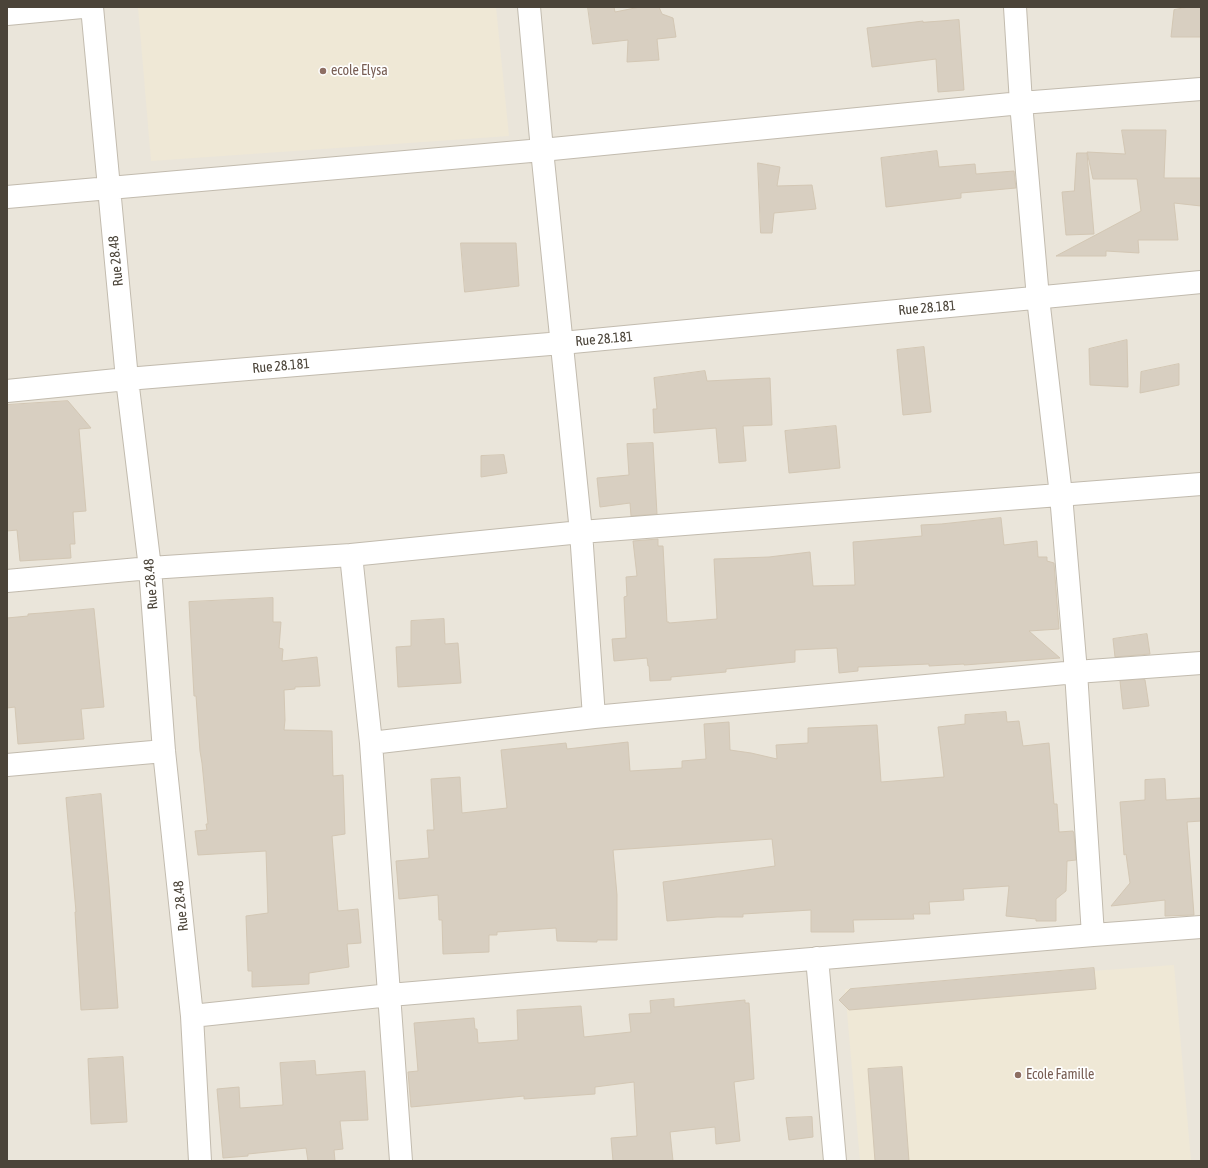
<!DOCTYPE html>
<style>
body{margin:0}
#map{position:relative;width:1208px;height:1168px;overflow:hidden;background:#f6f3ec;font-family:"Asap Condensed",sans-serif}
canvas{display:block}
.frame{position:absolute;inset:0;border:8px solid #4b4439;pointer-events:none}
</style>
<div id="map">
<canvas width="1208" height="1168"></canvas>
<div class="frame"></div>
</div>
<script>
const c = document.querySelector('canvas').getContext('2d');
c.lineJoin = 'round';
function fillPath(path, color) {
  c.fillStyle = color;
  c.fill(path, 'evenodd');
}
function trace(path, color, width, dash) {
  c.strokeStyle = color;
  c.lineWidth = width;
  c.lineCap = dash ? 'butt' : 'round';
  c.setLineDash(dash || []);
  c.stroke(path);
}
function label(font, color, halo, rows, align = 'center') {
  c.font = font + ' "Asap Condensed",sans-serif';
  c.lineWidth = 3.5;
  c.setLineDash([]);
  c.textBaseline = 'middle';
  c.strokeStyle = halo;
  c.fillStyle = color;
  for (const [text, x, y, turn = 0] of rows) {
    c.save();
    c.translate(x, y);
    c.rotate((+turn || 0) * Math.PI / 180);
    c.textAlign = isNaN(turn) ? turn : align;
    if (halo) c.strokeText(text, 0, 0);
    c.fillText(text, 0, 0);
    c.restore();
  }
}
fillPath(new Path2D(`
 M 7,7 L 1201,7 L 1201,1161 L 7,1161 Z`), '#eae5da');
fillPath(new Path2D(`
 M 138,7 L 496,7 L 509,136 L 151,161 Z
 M 1174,965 L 1191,1161 L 860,1161 L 845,989 Z`), '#efe8d6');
const building = new Path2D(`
 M 588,7 L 614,7 L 615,12 L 640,7 L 659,7 L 662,14 L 673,18 L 676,37 L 657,39 L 659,60 L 627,62 L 628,40 L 593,44 Z
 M 1189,7 L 1201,7 L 1201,37 L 1171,37 L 1174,10 Z
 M 959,20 L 964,90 L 938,92 L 936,59 L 872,67 L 867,28 L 923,21 L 923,22 Z
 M 1122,130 L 1166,130 L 1164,178 L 1201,178 L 1201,206 L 1174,203 L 1178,240 L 1138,240 L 1139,253 L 1106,251 L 1106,256 L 1056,256 L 1141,211 L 1137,179 L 1093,179 L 1087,152 L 1125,154 Z
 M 937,151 L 939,167 L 975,164 L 976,174 L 1014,171 L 1016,188 L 961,193 L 961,198 L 886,207 L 881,158 Z
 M 1077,153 L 1087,153 L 1094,234 L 1066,235 L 1062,192 L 1074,191 Z
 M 758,163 L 780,167 L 777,186 L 812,185 L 816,209 L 774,213 L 772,233 L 761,233 Z
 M 461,243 L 516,243 L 519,286 L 465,292 Z
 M 1127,340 L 1128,387 L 1090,385 L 1089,349 Z
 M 924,347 L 931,412 L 903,415 L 897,350 Z
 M 1179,364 L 1179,385 L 1140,393 L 1141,372 Z
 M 705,371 L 707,381 L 770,378 L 772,425 L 743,426 L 746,461 L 719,463 L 716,428 L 654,433 L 653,409 L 657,409 L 654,378 Z
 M 68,401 L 91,428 L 79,429 L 86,511 L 73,512 L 75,544 L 70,544 L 71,558 L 20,561 L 17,530 L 7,531 L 7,405 Z
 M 836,426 L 840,468 L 789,473 L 785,431 Z
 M 653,443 L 657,514 L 631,516 L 630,503 L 600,507 L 597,478 L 629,475 L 627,444 Z
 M 504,455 L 507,473 L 481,477 L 481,456 Z
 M 1001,518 L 1004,545 L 1037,541 L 1038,557 L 1047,557 L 1047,561 L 1054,563 L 1059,629 L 1029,631 L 1060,658 L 964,665 L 964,664 L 929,666 L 929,664 L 858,667 L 858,671 L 839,673 L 837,648 L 795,650 L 795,662 L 726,669 L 726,672 L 671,677 L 671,680 L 650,681 L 649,666 L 648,666 L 647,658 L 614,661 L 612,639 L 626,638 L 624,597 L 627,596 L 626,577 L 637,576 L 633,541 L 658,539 L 658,546 L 663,546 L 667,622 L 669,622 L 669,623 L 717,619 L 714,559 L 769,557 L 810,552 L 813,586 L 855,585 L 853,542 L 922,536 L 921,525 L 941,524 Z
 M 273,598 L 273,622 L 281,622 L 279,648 L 283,649 L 282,661 L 317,657 L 320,686 L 295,687 L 295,689 L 284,690 L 285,720 L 284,730 L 332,731 L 333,776 L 343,775 L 345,834 L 332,836 L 338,911 L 358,909 L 361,943 L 347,944 L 349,967 L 309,973 L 309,984 L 252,987 L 252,971 L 248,971 L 246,916 L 268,913 L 266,851 L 198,855 L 195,831 L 207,830 L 206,824 L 208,824 L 202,763 L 200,751 L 196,696 L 194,696 L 189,602 Z
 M 94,609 L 104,707 L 81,709 L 84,739 L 18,744 L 15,707 L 7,708 L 7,618 L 28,616 L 28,614 L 42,613 Z
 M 444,619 L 445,644 L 458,643 L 461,683 L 398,687 L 396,647 L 411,646 L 411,621 Z
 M 1147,634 L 1150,654 L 1115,657 L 1113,639 Z
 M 1145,680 L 1149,706 L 1123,709 L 1120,681 Z
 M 1006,712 L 1007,722 L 1019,721 L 1023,746 L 1049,743 L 1054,804 L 1057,804 L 1059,832 L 1073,831 L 1074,834 L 1076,860 L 1067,861 L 1066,891 L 1056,899 L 1056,921 L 1036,921 L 1036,919 L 1006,916 L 1009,886 L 963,889 L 964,900 L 929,902 L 930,914 L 913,914 L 914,919 L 853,920 L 854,932 L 811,932 L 811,910 L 743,914 L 743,917 L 717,917 L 667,921 L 663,882 L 775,866 L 772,839 L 613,850 L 617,895 L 617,940 L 597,940 L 597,942 L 557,941 L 556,928 L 497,932 L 497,935 L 489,935 L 489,952 L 443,954 L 442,920 L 439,920 L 438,895 L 399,899 L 396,861 L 429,858 L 427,830 L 434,830 L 431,779 L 460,777 L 462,813 L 507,808 L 501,750 L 566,743 L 567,749 L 628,742 L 630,771 L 682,768 L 682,761 L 706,759 L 704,724 L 729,722 L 730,750 L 751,753 L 777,759 L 776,745 L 808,743 L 808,728 L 877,725 L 881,782 L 944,777 L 938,727 L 965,724 L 965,715 Z
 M 1165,779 L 1166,800 L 1201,798 L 1201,821 L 1187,822 L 1194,915 L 1165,916 L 1165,900 L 1111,906 L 1130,883 L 1126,854 L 1124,855 L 1120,802 L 1145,800 L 1145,780 Z
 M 101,794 L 109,885 L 118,1008 L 81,1010 L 75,912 L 76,912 L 66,798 Z
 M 1094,968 L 1096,989 L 849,1010 L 839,1000 L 850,989 Z
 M 674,999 L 674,1007 L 745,1000 L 745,1003 L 749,1003 L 754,1079 L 734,1082 L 740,1141 L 716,1144 L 715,1127 L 670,1132 L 673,1161 L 613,1161 L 611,1138 L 637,1136 L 634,1082 L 595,1087 L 595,1094 L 524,1099 L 524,1096 L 411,1107 L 408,1072 L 418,1071 L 414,1023 L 474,1018 L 475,1029 L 477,1029 L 478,1043 L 518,1040 L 517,1010 L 581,1006 L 584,1037 L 631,1032 L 629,1014 L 651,1013 L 650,1001 Z
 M 123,1057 L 127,1122 L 91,1124 L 88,1059 Z
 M 315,1061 L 316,1075 L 365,1071 L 368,1120 L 340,1121 L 343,1149 L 334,1150 L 335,1161 L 308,1161 L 306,1148 L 248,1154 L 248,1156 L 223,1158 L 217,1089 L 239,1087 L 240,1108 L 283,1105 L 280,1063 Z
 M 902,1067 L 909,1161 L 875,1161 L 868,1069 Z
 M 812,1117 L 813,1137 L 789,1140 L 786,1118 Z`);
fillPath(building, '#d8cfc1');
trace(building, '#d3c7b4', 1);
const minor = new Path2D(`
 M 92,7 L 127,379 L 150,568 L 164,751 L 192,1016 L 200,1161
 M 529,7 L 542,150 L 581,532 L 594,717
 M 1015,7 L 1021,103 L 1038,298 L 1061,495 L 1076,672 L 1093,935
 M 7,14 L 82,7
 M 7,197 L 542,150 L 1021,103 L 1201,89
 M 7,391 L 127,379 L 562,343 L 1201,282
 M 351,555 L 371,743 L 401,1161
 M 7,581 L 150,568 L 351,555 L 581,532 L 1201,484
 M 371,743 L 594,717 L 1076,672 L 1201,663
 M 7,765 L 164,751
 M 817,958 L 835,1161
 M 192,1016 L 390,995 L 1093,935 L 1201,927`);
trace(minor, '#c2bbae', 24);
trace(minor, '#fff', 22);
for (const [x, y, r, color] of [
 [323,71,4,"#8d6e63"],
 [1018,1075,4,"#8d6e63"]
]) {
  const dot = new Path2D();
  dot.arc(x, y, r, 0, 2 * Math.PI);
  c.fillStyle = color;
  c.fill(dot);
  trace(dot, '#fff', 1.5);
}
label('14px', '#785e54', '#fff', [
 ["ecole Elysa",331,71],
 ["Ecole Famille",1026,1075]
], 'left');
label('14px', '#4b4439', '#fff', [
 ["Rue 28.48",116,261,-96],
 ["Rue 28.181",927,308,-5],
 ["Rue 28.181",604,339,-5],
 ["Rue 28.181",281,366,-5],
 ["Rue 28.48",151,584,-95],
 ["Rue 28.48",181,906,-96]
]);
</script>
